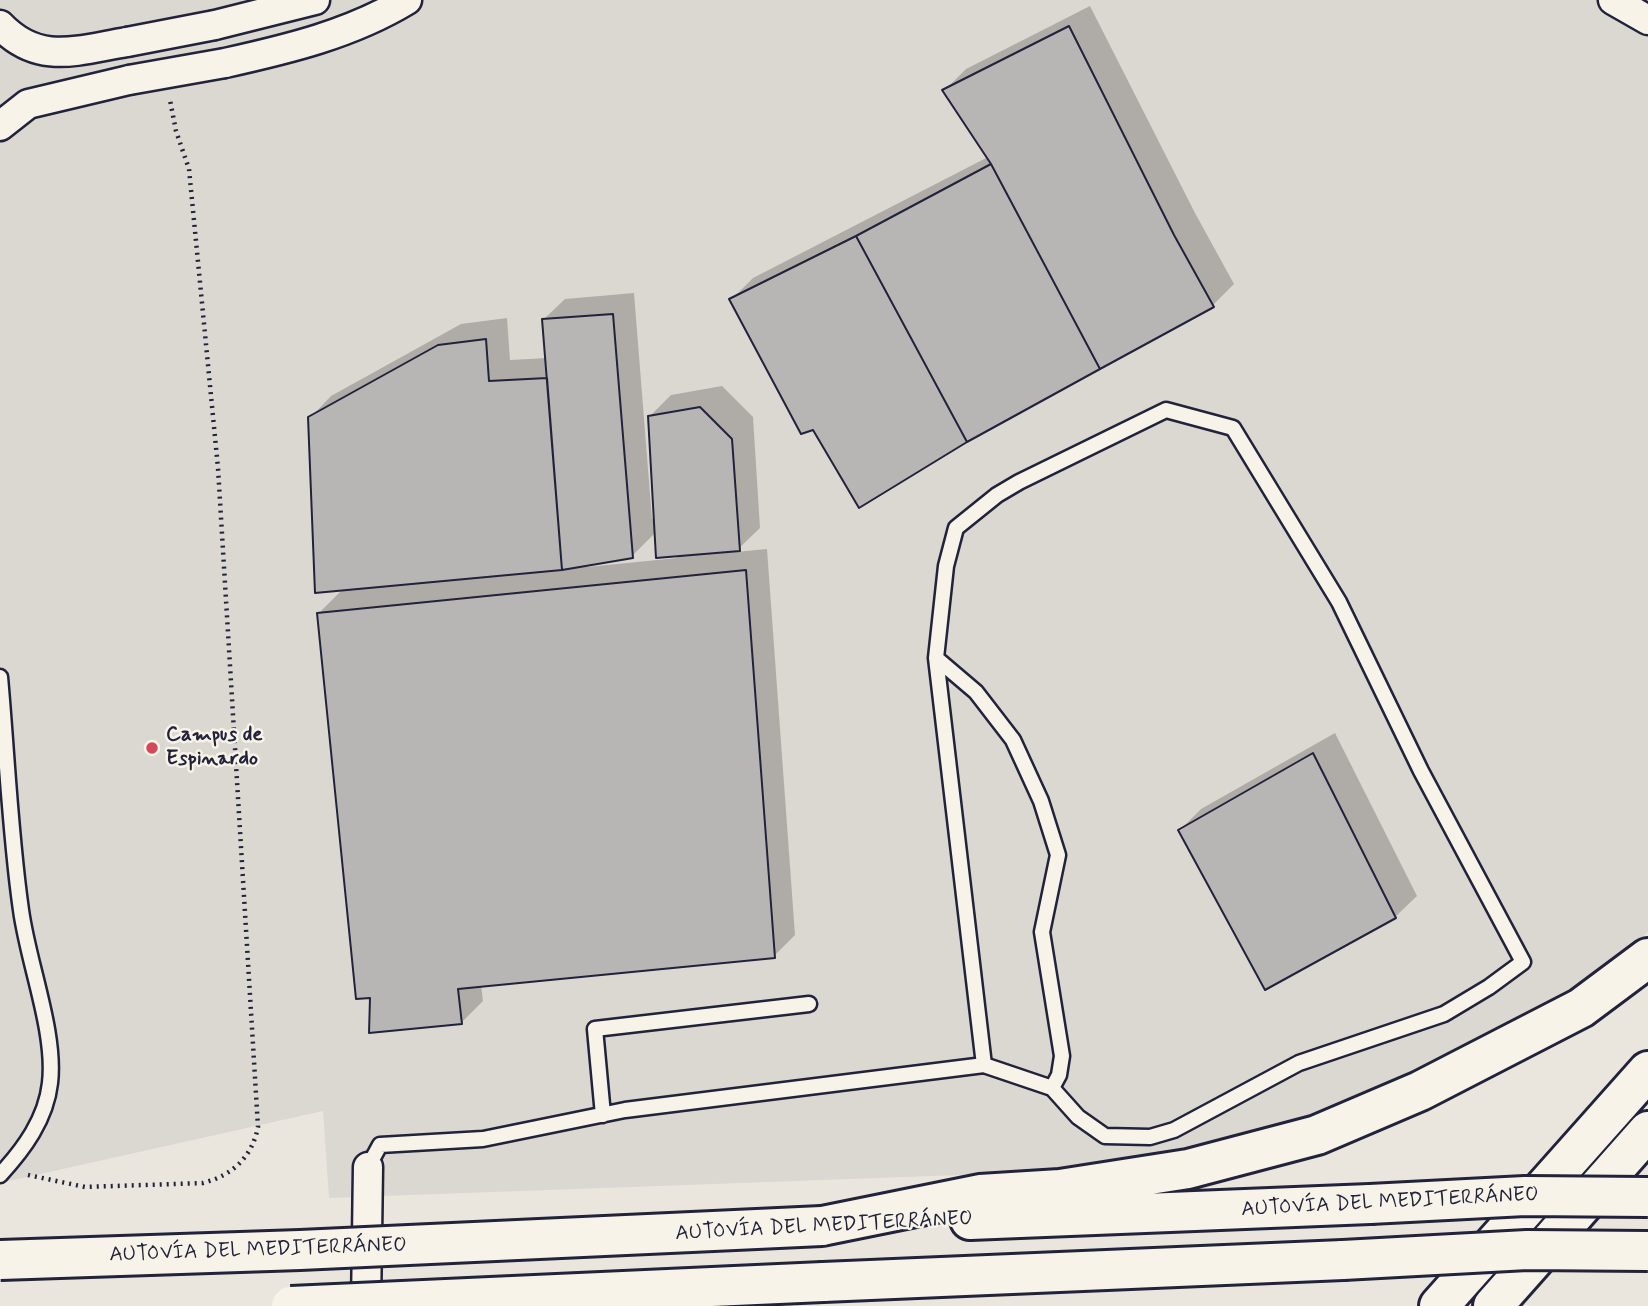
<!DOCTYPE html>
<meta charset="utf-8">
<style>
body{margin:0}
canvas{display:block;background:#eae6de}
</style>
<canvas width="1648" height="1306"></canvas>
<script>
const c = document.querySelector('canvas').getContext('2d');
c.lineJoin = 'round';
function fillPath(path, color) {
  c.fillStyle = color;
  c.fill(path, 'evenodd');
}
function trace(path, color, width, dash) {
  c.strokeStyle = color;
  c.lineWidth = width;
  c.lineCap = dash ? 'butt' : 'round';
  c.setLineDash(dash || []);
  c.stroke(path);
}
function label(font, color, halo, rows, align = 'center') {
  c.font = font + ' Mynerve,sans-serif';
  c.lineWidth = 5;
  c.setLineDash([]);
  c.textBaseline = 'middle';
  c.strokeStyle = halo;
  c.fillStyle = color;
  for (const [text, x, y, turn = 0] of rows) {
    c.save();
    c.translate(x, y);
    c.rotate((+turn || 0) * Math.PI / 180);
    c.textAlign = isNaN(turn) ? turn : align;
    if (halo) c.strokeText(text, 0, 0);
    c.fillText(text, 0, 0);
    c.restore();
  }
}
fillPath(new Path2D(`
 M 0,0 L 1648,0 L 1648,932 L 1569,994 L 1435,1072 L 1305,1121 L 1160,1157 L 1043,1172 L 329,1198 L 323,1111 L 0,1183 Z`), '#dbd8d2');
fillPath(new Path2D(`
 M 1090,6 L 1195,213 L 1234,284 L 1213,305 L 814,428 L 732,299 L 753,278 L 988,157 L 945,90 L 966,69 Z
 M 634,293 L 652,519 L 656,519 L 649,417 L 671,395 L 722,386 L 753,417 L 760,528 L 735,552 L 767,549 L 795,935 L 774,956 L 481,985 L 483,1001 L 461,1023 L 371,997 L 319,613 L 344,588 L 310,418 L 331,396 L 461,324 L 507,318 L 510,360 L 547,358 L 543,320 L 565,299 ZM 656,532 L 677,558 L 587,567 L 587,564 L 632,556 Z
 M 1335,733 L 1417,896 L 1395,917 L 1180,830 L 1201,809 Z`), '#0003');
const building = new Path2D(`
 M 1069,26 L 1174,235 L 1214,307 L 1100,369 L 991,164 L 942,90 Z
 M 991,164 L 1100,369 L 967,442 L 856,236 Z
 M 856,236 L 967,442 L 859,508 L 813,430 L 801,434 L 729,299 Z
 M 613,314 L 633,558 L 562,570 L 542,319 Z
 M 486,339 L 489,381 L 547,378 L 562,570 L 315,593 L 308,417 L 438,345 Z
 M 700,407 L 732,439 L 740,551 L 656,558 L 648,416 Z
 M 746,570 L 775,958 L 458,989 L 462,1024 L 369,1033 L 370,998 L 356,999 L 317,613 Z
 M 1313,753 L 1396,918 L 1265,990 L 1178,830 Z`);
fillPath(building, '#b8b6b5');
trace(building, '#22223b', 2);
const lane = new Path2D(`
 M 936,658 L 976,692 L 1013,740 L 1041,801 L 1058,855 L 1042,932 L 1062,1056 L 1059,1075 L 1052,1088
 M 0,677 C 7,755 10,834 21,910 C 28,963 56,1032 50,1083 C 46,1119 24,1149 0,1175
 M 603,1115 L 595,1029 L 809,1004
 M 368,1167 L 380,1145 L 483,1139 L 625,1110 L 984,1065 L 936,658 L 946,566 L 956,528 L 997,495 L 1019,482 L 1166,410 L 1233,428 L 1339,602 L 1421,771 L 1523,962 L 1489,987 L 1444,1014 L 1299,1063 L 1174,1130 L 1150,1137 L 1105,1136 L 1078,1117 L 1052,1088 L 984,1065`);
const street = new Path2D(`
 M 1613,0 L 1648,20
 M 0,25 C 39,66 78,50 127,42
 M 215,25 L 315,0
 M 225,63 C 288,49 351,34 407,0
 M 0,126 L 28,104 L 129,80
 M 366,1306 L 368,1167`);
const primary = new Path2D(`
 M 1439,1306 L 1648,1071
 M 1493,1306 L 1648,1131`);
const highway = new Path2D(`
 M 970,1220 L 1370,1204
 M 822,1226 L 980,1194 L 1060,1189 L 1188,1169 L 1317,1135 L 1420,1091 L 1581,1008 L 1648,958
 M 823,1282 L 1343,1260`);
trace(lane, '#22223b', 19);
trace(street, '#22223b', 33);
trace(primary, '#22223b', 44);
trace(highway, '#22223b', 44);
trace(new Path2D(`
 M 28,1175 L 85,1187 L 203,1183 C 233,1175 252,1157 258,1127 L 218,468 L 189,169 L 176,131 L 170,100`), '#22223b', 4.5, [2, 5]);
trace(lane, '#f7f3e8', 14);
trace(street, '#f7f3e8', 28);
trace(primary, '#f7f3e8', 38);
trace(highway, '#f7f3e8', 38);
const streetBridge = new Path2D(`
 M 127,42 L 215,25
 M 129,80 L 225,63`);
const highwayBridge = new Path2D(`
 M 1370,1204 L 1525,1196 L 1648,1197
 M 0,1260 L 300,1250 L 822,1226
 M 1343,1260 L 1527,1250 L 1648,1251
 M 291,1306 L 823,1282`);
trace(streetBridge, '#22223b', 33, []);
trace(highwayBridge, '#22223b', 44, []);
trace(streetBridge, '#f7f3e8', 28);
trace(highwayBridge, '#f7f3e8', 38);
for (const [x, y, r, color] of [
 [152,748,7,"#d1495b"]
]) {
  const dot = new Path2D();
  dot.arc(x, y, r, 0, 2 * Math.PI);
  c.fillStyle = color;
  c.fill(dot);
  trace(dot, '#f7f3e8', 2.5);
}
label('bold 21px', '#22223b', '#f7f3e8', [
 ["Campus de",166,736],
 ["Espinardo",166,760]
], 'left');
label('21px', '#22223b', '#f7f3e8', [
 ["AUTOVÍA DEL MEDITERRÁNEO",1390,1203,-3],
 ["AUTOVÍA DEL MEDITERRÁNEO",824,1227,-3],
 ["AUTOVÍA DEL MEDITERRÁNEO",258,1251,-2]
]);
</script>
